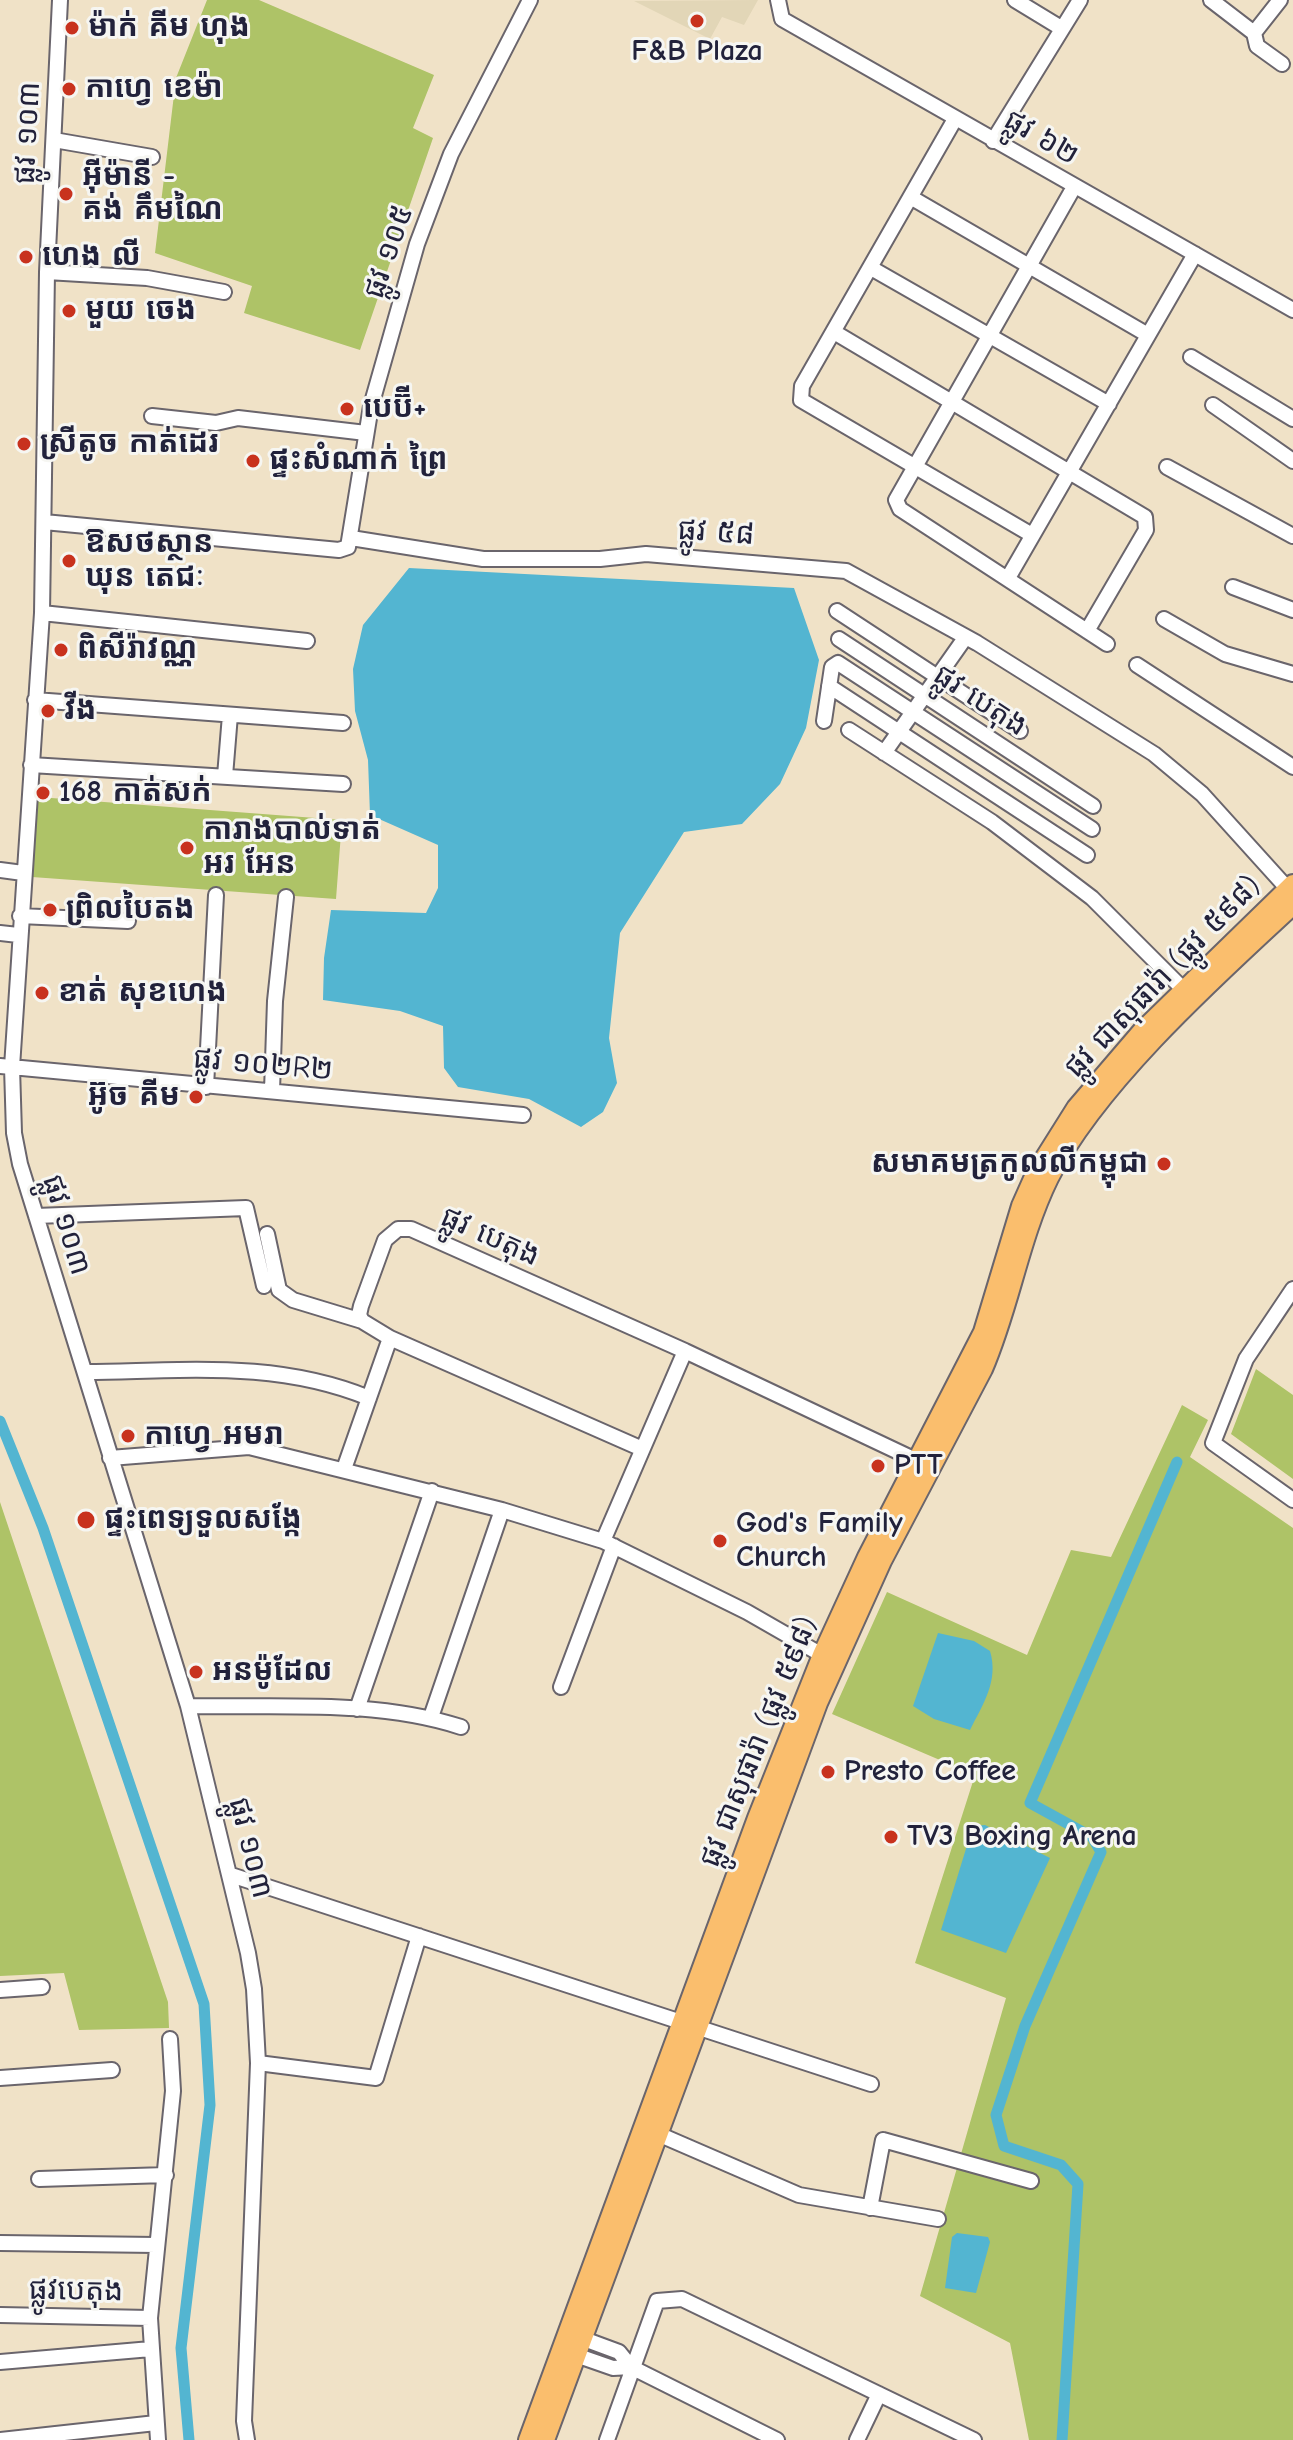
<!DOCTYPE html>
<meta charset="utf-8">
<style>
body{margin:0}
canvas{display:block;background:#f0e2c7}
</style>
<canvas width="1293" height="2440"></canvas>
<script>
const c = document.querySelector('canvas').getContext('2d');
c.lineJoin = 'round';
function fillPath(path, color) {
  c.fillStyle = color;
  c.fill(path, 'evenodd');
}
function trace(path, color, width, dash) {
  c.strokeStyle = color;
  c.lineWidth = width;
  c.lineCap = dash ? 'butt' : 'round';
  c.setLineDash(dash || []);
  c.stroke(path);
}
function label(font, color, halo, rows, align = 'center') {
  c.font = font + ' "Comic Neue","Noto Sans Khmer",sans-serif';
  c.lineWidth = 6;
  c.setLineDash([]);
  c.textBaseline = 'middle';
  c.strokeStyle = halo;
  c.fillStyle = color;
  for (const [text, x, y, turn = 0] of rows) {
    c.save();
    c.translate(x, y);
    c.rotate((+turn || 0) * Math.PI / 180);
    c.textAlign = isNaN(turn) ? turn : align;
    if (halo) c.strokeText(text, 0, 0);
    c.fillText(text, 0, 0);
    c.restore();
  }
}
fillPath(new Path2D(`
 M 758,0 L 744,25 L 722,17 L 710,39 L 634,1 Z`), '#e2d6b7');
fillPath(new Path2D(`
 M 207,0 L 259,0 L 434,75 L 413,128 L 433,138 L 360,350 L 244,313 L 252,286 L 155,253 L 176,78 Z
 M 38,797 L 342,820 L 336,899 L 32,877 Z
 M 1256,1369 L 1293,1395 L 1293,1479 L 1231,1434 Z
 M 1182,1405 L 1208,1420 L 1190,1457 L 1293,1528 L 1293,2440 L 1029,2440 L 1010,2343 L 920,2296 L 1006,1998 L 915,1963 L 975,1775 L 832,1714 L 887,1592 L 1027,1655 L 1071,1550 L 1111,1557 Z
 M 0,1502 L 168,2002 L 169,2028 L 79,2030 L 64,1973 L 0,1976 Z`), '#aec367');
fillPath(new Path2D(`
 M 409,568 L 794,588 L 819,660 L 806,728 L 780,784 L 742,824 L 684,832 L 620,933 L 609,1038 L 617,1083 L 603,1112 L 581,1127 L 529,1099 L 458,1087 L 444,1068 L 443,1026 L 400,1011 L 323,1000 L 324,958 L 331,910 L 426,913 L 438,888 L 438,845 L 370,815 L 368,760 L 355,711 L 353,669 L 363,625 Z
 M 938,1633 L 974,1641 L 990,1651 C 999,1681 983,1704 970,1730 L 934,1719 L 913,1706 Z
 M 985,1825 L 1050,1858 L 1006,1953 L 941,1930 L 973,1826 Z
 M 957,2233 L 988,2237 L 990,2242 L 976,2293 L 945,2288 L 952,2237 Z`), '#53b5d1');
trace(new Path2D(`
 M 0,1421 L 43,1528 L 204,2004 L 210,2105 L 181,2348 L 189,2440
 M 1062,2440 L 1078,2184 L 1061,2165 L 1004,2146 L 996,2115 L 1025,2026 L 1101,1852 L 1092,1837 L 1030,1803 L 1177,1462`), '#53b5d1', 11);
const minor = new Path2D(`
 M 60,0 L 47,272 L 42,613 L 12,1067 L 14,1133 L 20,1164 L 188,1706 L 248,1953 L 254,1989 L 258,2063 L 244,2421 L 247,2440
 M 778,0 L 782,19 L 1293,310
 M 1015,0 L 1061,28
 M 1211,0 L 1254,33 L 1257,46 L 1282,64
 M 1254,33 L 1280,0
 M 955,119 L 802,386 L 801,400 L 1032,535
 M 54,140 L 152,157
 M 993,141 L 1080,0
 M 1074,187 L 896,500 L 900,509 L 1107,644
 M 912,198 L 1148,335
 M 871,268 L 1109,404
 M 47,272 L 147,278 L 224,292
 M 834,332 L 1145,517 L 1146,530 L 1087,631
 M 1191,357 L 1293,419
 M 1213,405 L 1293,461
 M 152,416 L 216,423 L 238,418 L 366,433
 M 1167,467 L 1293,536
 M 44,522 L 339,550 L 348,547 L 371,406 L 417,244 L 451,154 L 530,0
 M 351,538 L 483,559 L 600,559 L 646,554 L 846,571 L 977,643 L 1154,754 L 1202,794 L 1287,888
 M 1008,578 L 1195,254
 M 1233,587 L 1293,610
 M 837,611 L 1020,731
 M 42,613 L 307,641
 M 1164,619 L 1225,654 L 1293,674
 M 839,639 L 1093,806
 M 1137,665 L 1293,767
 M 829,686 L 1087,855
 M 35,700 L 343,723
 M 824,721 L 832,667 L 838,663 L 1092,829
 M 849,730 L 992,822 L 1092,898 L 1184,990
 M 884,753 L 965,638
 M 31,765 L 343,784
 M 225,776 L 230,715
 M 0,870 L 23,873
 M 20,916 L 128,921
 M 0,933 L 18,935
 M 0,1066 L 523,1115
 M 206,1087 L 216,895
 M 272,1091 L 275,1001 L 286,897
 M 36,1216 L 246,1208 L 264,1286
 M 267,1234 L 279,1290 L 293,1300 L 362,1321 L 390,1338 L 640,1448
 M 1293,1289 L 1246,1359 L 1213,1443 L 1293,1500
 M 362,1321 L 359,1315 L 361,1306 L 385,1240 L 398,1229 L 411,1229 L 685,1351 L 924,1464
 M 86,1372 C 185,1371 276,1360 369,1398
 M 110,1458 L 249,1447 L 502,1510 L 603,1541 L 747,1612 L 822,1655
 M 344,1469 L 390,1338
 M 603,1541 L 685,1351
 M 561,1687 L 614,1546
 M 188,1706 C 277,1708 375,1699 461,1727
 M 357,1709 L 432,1491
 M 431,1717 L 502,1510
 M 231,1875 L 871,2084
 M 0,1990 L 42,1987
 M 258,2063 L 376,2078 L 419,1936
 M 0,2078 L 112,2070
 M 658,2134 L 799,2195 L 938,2219
 M 39,2179 L 166,2175
 M 870,2208 L 883,2140 L 1031,2181
 M 0,2243 L 156,2245
 M 0,2315 L 150,2318
 M 573,2335 L 619,2352 L 631,2367 L 777,2440
 M 570,2353 L 613,2368 L 631,2367
 M 0,2362 L 151,2349
 M 0,2440 L 156,2423
 M 158,2440 L 150,2318 L 173,2091 L 170,2039
 M 607,2440 L 657,2301 L 682,2299 L 974,2440
 M 857,2440 L 879,2394`);
const major = new Path2D(`
 M 528,2440 L 757,1818 L 822,1655 L 867,1557 L 983,1332 L 1021,1206 L 1037,1170 L 1076,1108 L 1142,1031 L 1293,884
 M 545,2440 L 818,1703 L 882,1561 L 983,1369 C 1010,1307 1019,1239 1049,1178 C 1096,1084 1216,976 1293,905`);
trace(minor, '#6a656c', 18);
trace(major, '#6a656c', 22);
trace(minor, '#fff', 14);
trace(major, '#fabe6d', 18);
for (const [x, y, r, color] of [
 [697,21,8,"#c8321e"],
 [72,28,8,"#c8321e"],
 [69,89,8,"#c8321e"],
 [66,194,8,"#c8321e"],
 [26,257,8,"#c8321e"],
 [69,311,8,"#c8321e"],
 [347,409,8,"#c8321e"],
 [24,444,8,"#c8321e"],
 [253,461,8,"#c8321e"],
 [69,561,8,"#c8321e"],
 [61,650,8,"#c8321e"],
 [48,711,8,"#c8321e"],
 [43,793,8,"#c8321e"],
 [187,848,8,"#c8321e"],
 [50,910,8,"#c8321e"],
 [42,993,8,"#c8321e"],
 [196,1097,8,"#c8321e"],
 [1164,1164,8,"#c8321e"],
 [128,1436,8,"#c8321e"],
 [878,1466,8,"#c8321e"],
 [86,1520,10,"#c8321e"],
 [720,1541,8,"#c8321e"],
 [196,1672,8,"#c8321e"],
 [828,1772,8,"#c8321e"],
 [891,1837,8,"#c8321e"]
]) {
  const dot = new Path2D();
  dot.arc(x, y, r, 0, 2 * Math.PI);
  c.fillStyle = color;
  c.fill(dot);
  trace(dot, '#f6f6f2', 3);
}
label('bold 30px', '#22223b', '#f6f6f2', [
 ["ម៉ាក់ គីម ហុង",88,28],
 ["F&B Plaza",697,52,"center"],
 ["កាហ្វេ ខេម៉ា",85,89],
 ["អ៊ីម៉ានី -",82,177],
 ["គង់ គឹមណៃ",82,211],
 ["ហេង លី",42,257],
 ["មួយ ចេង",85,311],
 ["បេប៊ី+",363,409],
 ["ស្រីតូច កាត់ដេរ",40,444],
 ["ផ្ទះសំណាក់ ព្រៃ",269,461],
 ["ឱសថស្ថាន",85,544],
 ["ឃុន តេជៈ",85,578],
 ["ពិសីរ៉ាវណ្ណ",77,650],
 ["វីង",64,711],
 ["168 កាត់សក់",59,793],
 ["ការាងបាល់ទាត់",203,831],
 ["អរ អែន",203,865],
 ["ព្រិលបៃតង",66,910],
 ["ខាត់ សុខហេង",58,993],
 ["អ៊ូច គីម",180,1097,"right"],
 ["សមាគមត្រកូលលីកម្ពុជា",1148,1164,"right"],
 ["កាហ្វេ អមរា",144,1436],
 ["PTT",894,1466],
 ["ផ្ទះពេទ្យទួលសង្កែ",104,1520],
 ["God's Family",736,1524],
 ["Church",736,1558],
 ["អនម៉ូដែល",212,1672],
 ["Presto Coffee",844,1772],
 ["TV3 Boxing Arena",907,1837]
], 'left');
label('30px', '#22223b', '#f6f6f2', [
 ["ផ្លូវ ១០៣",28,133,-87],
 ["ផ្លូវ ៦២",1041,138,30],
 ["ផ្លូវ ១០៥",389,252,-71],
 ["ផ្លូវ ៥៨",716,533,4],
 ["ផ្លូវ បេតុង",980,701,33],
 ["ផ្លូវ ជាសុផារ៉ា (ផ្លូវ ៥៩៨)",1163,977,-46],
 ["ផ្លូវ ១០២R២",263,1065,5],
 ["ផ្លូវ ១០៣",66,1225,73],
 ["ផ្លូវ បេតុង",490,1237,24],
 ["ផ្លូវ ជាសុផារ៉ា (ផ្លូវ ៥៩៨)",759,1742,-68],
 ["ផ្លូវ ១០៣",250,1848,76],
 ["ផ្លូវបេតុង",76,2291,1]
]);
</script>
